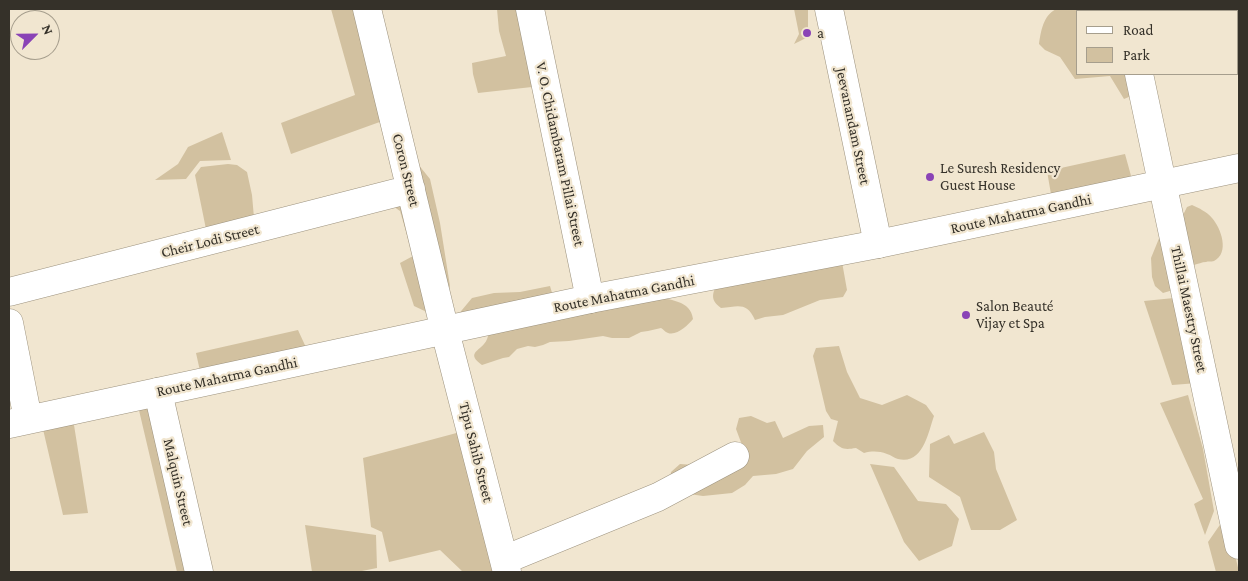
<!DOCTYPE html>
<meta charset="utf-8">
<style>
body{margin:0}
#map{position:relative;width:1248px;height:581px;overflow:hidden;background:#f1e6d0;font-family:"Crimson Pro",serif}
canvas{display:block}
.frame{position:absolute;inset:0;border:10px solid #353129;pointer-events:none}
.legend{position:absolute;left:1076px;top:10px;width:162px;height:65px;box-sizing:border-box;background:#f1e6d0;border:1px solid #a69e8d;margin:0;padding:6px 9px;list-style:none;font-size:15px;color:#353129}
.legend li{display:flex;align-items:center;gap:10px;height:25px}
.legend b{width:25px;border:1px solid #a69e8d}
.north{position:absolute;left:10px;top:10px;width:50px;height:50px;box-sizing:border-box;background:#f1e6d0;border:1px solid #a69e8d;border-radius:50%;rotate:67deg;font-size:14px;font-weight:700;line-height:20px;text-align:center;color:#353129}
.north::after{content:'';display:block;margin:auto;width:18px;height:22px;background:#8a43b6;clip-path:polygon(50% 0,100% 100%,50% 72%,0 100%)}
</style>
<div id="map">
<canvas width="1248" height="581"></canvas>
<div class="frame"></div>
<ul class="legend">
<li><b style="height:6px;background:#fff"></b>Road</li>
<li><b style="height:14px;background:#d2c1a0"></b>Park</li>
</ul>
<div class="north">N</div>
</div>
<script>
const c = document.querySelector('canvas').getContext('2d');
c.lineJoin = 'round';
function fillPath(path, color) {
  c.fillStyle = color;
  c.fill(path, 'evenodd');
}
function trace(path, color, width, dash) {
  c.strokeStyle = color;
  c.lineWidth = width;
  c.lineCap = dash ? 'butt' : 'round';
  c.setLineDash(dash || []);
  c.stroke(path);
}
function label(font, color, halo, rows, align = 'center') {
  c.font = font + ' "Crimson Pro",serif';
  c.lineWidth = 4.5;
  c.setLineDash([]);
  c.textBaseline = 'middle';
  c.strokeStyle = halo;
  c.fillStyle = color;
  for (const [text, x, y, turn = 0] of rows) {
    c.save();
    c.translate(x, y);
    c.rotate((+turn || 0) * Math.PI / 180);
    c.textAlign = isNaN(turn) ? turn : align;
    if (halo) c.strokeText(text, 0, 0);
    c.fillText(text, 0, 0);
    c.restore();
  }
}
fillPath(new Path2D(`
 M 331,9 L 361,9 L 388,119 L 291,154 L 281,123 L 355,95 Z
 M 497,9 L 526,9 L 537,43 L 532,87 L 478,93 L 473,74 L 472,63 L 506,56 L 499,31 Z
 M 794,9 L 808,9 L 808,37 L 794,44 L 799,34 Z
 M 1056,9 L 1099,9 L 1100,11 L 1077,11 L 1077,74 L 1145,74 L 1136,94 L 1124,99 L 1110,76 L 1075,79 L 1060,57 L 1045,50 L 1039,44 C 1041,31 1043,16 1056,9 Z
 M 222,132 L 231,160 L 200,161 L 186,179 L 155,180 L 178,164 L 188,147 Z
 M 409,153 L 430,179 L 440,223 L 450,286 L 445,299 Z
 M 1125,154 L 1133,183 L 1052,200 L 1047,171 Z
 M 228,164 L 237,165 L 247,172 L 252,195 L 254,218 L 207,234 L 195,175 L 201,167 Z
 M 408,194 L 431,314 L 414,306 L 400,263 L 413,256 L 400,211 L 387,202 Z
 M 1192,205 C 1199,208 1207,212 1212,218 C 1221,228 1230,253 1214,261 C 1211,262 1208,261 1206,262 C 1202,262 1198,264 1194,265 L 1192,275 L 1173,290 L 1163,293 L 1155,286 L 1152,277 L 1151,258 L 1160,236 L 1182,217 L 1187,207 Z
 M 842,262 L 847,290 L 843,297 L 820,300 L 783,315 L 765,317 L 755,320 C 747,302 739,306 721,308 C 709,299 713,293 718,281 Z
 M 550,286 L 555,303 L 452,322 L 472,298 L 494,293 L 520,292 Z
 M 653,296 C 669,300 691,300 693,319 C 688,325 677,336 668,333 C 665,332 663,329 661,328 L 648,331 L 641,332 L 629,338 L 612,338 L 603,336 L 569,341 L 550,342 L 543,345 L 535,347 L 528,346 L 517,349 L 509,357 L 503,358 L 482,365 C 467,354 477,352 484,344 C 487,341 488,336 489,332 Z
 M 1174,298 L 1198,383 L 1172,385 L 1144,301 Z
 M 298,330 L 309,354 L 202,380 L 196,353 Z
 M 839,346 L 847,372 L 860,398 L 882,405 L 907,395 L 926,405 L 934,416 C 928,433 923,465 898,459 C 894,458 891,455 887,454 C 879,451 872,451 864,453 L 856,448 C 844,450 841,449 833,441 L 838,421 L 831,419 L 826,411 L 813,356 L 816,348 Z
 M 1188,395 L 1203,449 L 1214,511 L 1205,535 L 1194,504 L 1203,499 L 1160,403 Z
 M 146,405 L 154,414 L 192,572 L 177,572 L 138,406 Z
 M 751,416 L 767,423 L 775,421 L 783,438 L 809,426 L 823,425 L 824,437 L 807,451 L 793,469 L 776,474 L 753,476 L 745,485 L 732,493 L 703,496 L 689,494 L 670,478 L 671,472 L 680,464 L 708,466 L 742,445 L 736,429 L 739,418 Z
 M 42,425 L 74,425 L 88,513 L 63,515 Z
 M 464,431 L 499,572 L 463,572 L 440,550 L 389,562 L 382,532 L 371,527 L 363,458 Z
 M 984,432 L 994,452 L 996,469 L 1017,520 L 1000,530 L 971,530 L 960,497 L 929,477 L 930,444 L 949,435 L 954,444 Z
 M 870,464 L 894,467 L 918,501 L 946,504 L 959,519 L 952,546 L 919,561 L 904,542 Z
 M 1226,516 L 1239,572 L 1216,572 L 1208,542 Z
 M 305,525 L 376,535 L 377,568 L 357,572 L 312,572 Z`), '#d2c1a0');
const minor = new Path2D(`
 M 367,9 L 445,331 L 507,572
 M 530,9 L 590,299
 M 829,9 L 878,244
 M 1125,9 L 1126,11
 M 1139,74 L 1239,545
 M 9,292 L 411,189
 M 9,323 L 28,419
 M 158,392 L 199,572
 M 504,560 L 658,497 L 735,456`);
const tertiary = new Path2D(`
 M 9,424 L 590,299 L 878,244 L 1239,168`);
trace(minor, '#9d937f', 29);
trace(tertiary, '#9d937f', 29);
trace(minor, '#fff', 28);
trace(tertiary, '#fff', 28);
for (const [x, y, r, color] of [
 [807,33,5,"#8a43b6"],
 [930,177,5,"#8a43b6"],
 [966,315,5,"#8a43b6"]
]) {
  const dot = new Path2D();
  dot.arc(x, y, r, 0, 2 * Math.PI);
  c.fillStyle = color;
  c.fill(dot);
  trace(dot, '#f1e6d0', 2);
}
label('15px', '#353129', '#f1e6d0', [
 ["a",817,33],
 ["Le Suresh Residency",940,168],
 ["Guest House",940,185],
 ["Salon Beauté",976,306],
 ["Vijay et Spa",976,323]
], 'left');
label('15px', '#353129', '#f1e6d0', [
 ["Jeevanandam Street",853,126,78],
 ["V. O. Chidambaram Pillai Street",560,154,78],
 ["Coron Street",406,170,76],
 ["Route Mahatma Gandhi",1021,214,-12],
 ["Cheir Lodi Street",210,241,-14],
 ["Route Mahatma Gandhi",624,294,-11],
 ["Thillai Maestry Street",1189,309,78],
 ["Route Mahatma Gandhi",227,377,-12],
 ["Tipu Sahib Street",476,452,76],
 ["Malquin Street",178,482,77]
]);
</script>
